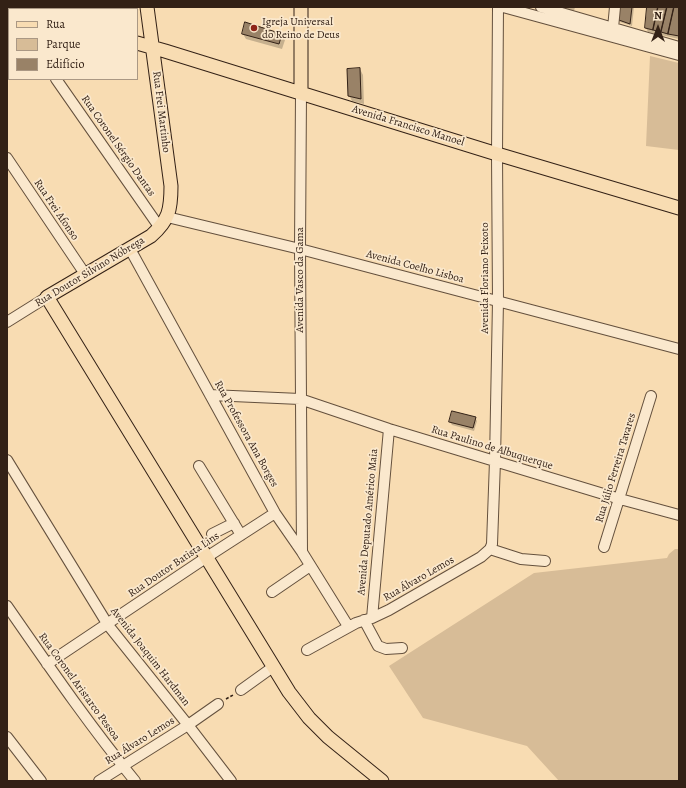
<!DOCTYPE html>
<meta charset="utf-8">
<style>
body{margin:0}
#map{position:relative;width:686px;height:788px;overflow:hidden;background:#f8dcb2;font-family:Alegreya,serif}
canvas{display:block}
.frame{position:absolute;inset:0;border:8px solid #332116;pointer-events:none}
.legend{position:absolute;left:8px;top:8px;width:130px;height:72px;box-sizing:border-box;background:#fae8cd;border:1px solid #aa9884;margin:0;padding:5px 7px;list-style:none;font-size:12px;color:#332116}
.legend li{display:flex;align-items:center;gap:8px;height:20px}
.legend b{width:20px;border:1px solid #aa9884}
.north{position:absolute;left:638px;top:8px;width:40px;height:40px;-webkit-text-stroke:3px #fae8cd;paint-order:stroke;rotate:0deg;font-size:11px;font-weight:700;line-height:16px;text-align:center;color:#332116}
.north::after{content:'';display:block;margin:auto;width:14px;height:18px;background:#332116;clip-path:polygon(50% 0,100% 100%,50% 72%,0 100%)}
</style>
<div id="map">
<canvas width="686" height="788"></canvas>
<div class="frame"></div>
<ul class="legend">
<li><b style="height:5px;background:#f8dcb2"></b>Rua</li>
<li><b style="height:11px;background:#d7bc97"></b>Parque</li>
<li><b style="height:11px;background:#998267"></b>Edifício</li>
</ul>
<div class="north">N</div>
</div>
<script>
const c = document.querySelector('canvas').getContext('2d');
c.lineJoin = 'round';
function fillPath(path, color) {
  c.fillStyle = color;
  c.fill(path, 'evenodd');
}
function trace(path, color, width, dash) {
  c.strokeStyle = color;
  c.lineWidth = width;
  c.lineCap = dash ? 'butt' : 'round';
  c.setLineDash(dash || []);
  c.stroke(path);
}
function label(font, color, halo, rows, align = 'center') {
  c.font = font + ' Alegreya,serif';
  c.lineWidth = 3.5;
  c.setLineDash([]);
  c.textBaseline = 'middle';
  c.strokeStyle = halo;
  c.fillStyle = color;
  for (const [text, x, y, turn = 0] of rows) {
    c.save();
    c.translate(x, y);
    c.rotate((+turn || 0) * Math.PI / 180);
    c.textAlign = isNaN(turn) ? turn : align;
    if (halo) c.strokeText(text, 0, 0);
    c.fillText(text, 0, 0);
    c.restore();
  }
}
fillPath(new Path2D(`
 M 650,56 L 679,63 L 679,150 L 646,146 Z
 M 675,549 L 679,549 L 679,781 L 559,781 L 527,746 L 423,718 L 389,666 L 534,573 L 667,558 L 669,554 Z`), '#d7bc97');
fillPath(new Path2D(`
 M 562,7 L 575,7 L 574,11 Z
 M 619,7 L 634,7 L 632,26 L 620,22 L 617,18 Z
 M 648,7 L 679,7 L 679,39 L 648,32 L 646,28 Z
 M 243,34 L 282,35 L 285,40 L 282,49 L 246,39 Z
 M 360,69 L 363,75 L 364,104 L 352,101 L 349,95 Z
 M 475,418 L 477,421 L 474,431 L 452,425 L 450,422 Z`), '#0003');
const building = new Path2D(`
 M 618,7 L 632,7 L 630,24 L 616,19 Z
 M 647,7 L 658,7 L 653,30 L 645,28 Z
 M 658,7 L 667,7 L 661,32 L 653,30 Z
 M 667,7 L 674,7 L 668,34 L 661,32 Z
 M 674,7 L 679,7 L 679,36 L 668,34 Z
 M 245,22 L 282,34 L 279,44 L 242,34 Z
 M 360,68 L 361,99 L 348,96 L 347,69 Z
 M 452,411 L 476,417 L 473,428 L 449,422 Z`);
fillPath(building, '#998267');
trace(building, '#332116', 1);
const minor = new Path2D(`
 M 503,7 L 679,55
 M 541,7 L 679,47
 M 613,28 L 615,7
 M 56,79 L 160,228
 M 301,93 L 300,249 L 302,552
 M 7,158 L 85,274
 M 167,217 L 300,249 L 679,349
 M 130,249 L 275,513 L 302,552 L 348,626
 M 7,322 L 47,297
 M 210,395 L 300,399 L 389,429 L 620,499 L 679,515
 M 7,460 L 108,625 L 188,725 L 231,781
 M 199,466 L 241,535
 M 212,534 L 234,523
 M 604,547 L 651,396
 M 490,549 L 521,559 L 545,561
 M 272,592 L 310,566
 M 7,606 C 48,665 89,725 135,781
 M 372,618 L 389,429
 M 364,620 L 378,646 L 386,649 L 402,648
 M 307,650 L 356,623 L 372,618 L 389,610 L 481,557 L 490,549 L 492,544 L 495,461 L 498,301 L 497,154 L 498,7
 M 47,664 L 210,555 L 275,513
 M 241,690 L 273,667
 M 7,737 L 41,781
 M 99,781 L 188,725 L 218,704`);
const major = new Path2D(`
 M 147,7 L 171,186 C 171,210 169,220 151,236 L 47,297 L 289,692 L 309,718 L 328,737 L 382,781
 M 301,7 L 301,93
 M 7,12 L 9,13
 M 137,43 L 165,51 L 497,154 L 679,208`);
trace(minor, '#64503d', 12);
trace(major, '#332116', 15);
trace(new Path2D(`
 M 226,699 L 233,695`), '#332116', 1.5, [3, 2]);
trace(minor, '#fae8cd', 10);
trace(major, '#f8dcb2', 13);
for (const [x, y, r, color] of [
 [254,28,4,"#8f2418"]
]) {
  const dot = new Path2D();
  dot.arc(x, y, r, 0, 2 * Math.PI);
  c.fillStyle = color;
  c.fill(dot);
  trace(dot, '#fae8cd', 1.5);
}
label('11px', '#332116', '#fae8cd', [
 ["Igreja Universal",262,22],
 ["do Reino de Deus",262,35]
], 'left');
label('11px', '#332116', '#fae8cd', [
 ["Rua Frei Martinho",161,112,83],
 ["Avenida Francisco Manoel",408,126,17],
 ["Rua Coronel Sérgio Dantas",118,146,55],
 ["Rua Frei Afonso",56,210,56],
 ["Avenida Coelho Lisboa",415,267,15],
 ["Rua Doutor Silvino Nóbrega",90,272,-31],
 ["Avenida Floriano Peixoto",485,278,-90],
 ["Avenida Vasco da Gama",300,280,-90],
 ["Rua Professora Ana Borges",246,434,61],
 ["Rua Paulino de Albuquerque",492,448,17],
 ["Rua Júlio Ferreira Tavares",616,468,-73],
 ["Avenida Deputado Américo Maia",368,522,-85],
 ["Rua Doutor Batista Lins",174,565,-34],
 ["Rua Álvaro Lemos",419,579,-30],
 ["Avenida Joaquim Hardman",150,657,52],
 ["Rua Coronel Aristarco Pessoa",79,687,54],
 ["Rua Álvaro Lemos",140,741,-32]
]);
</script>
